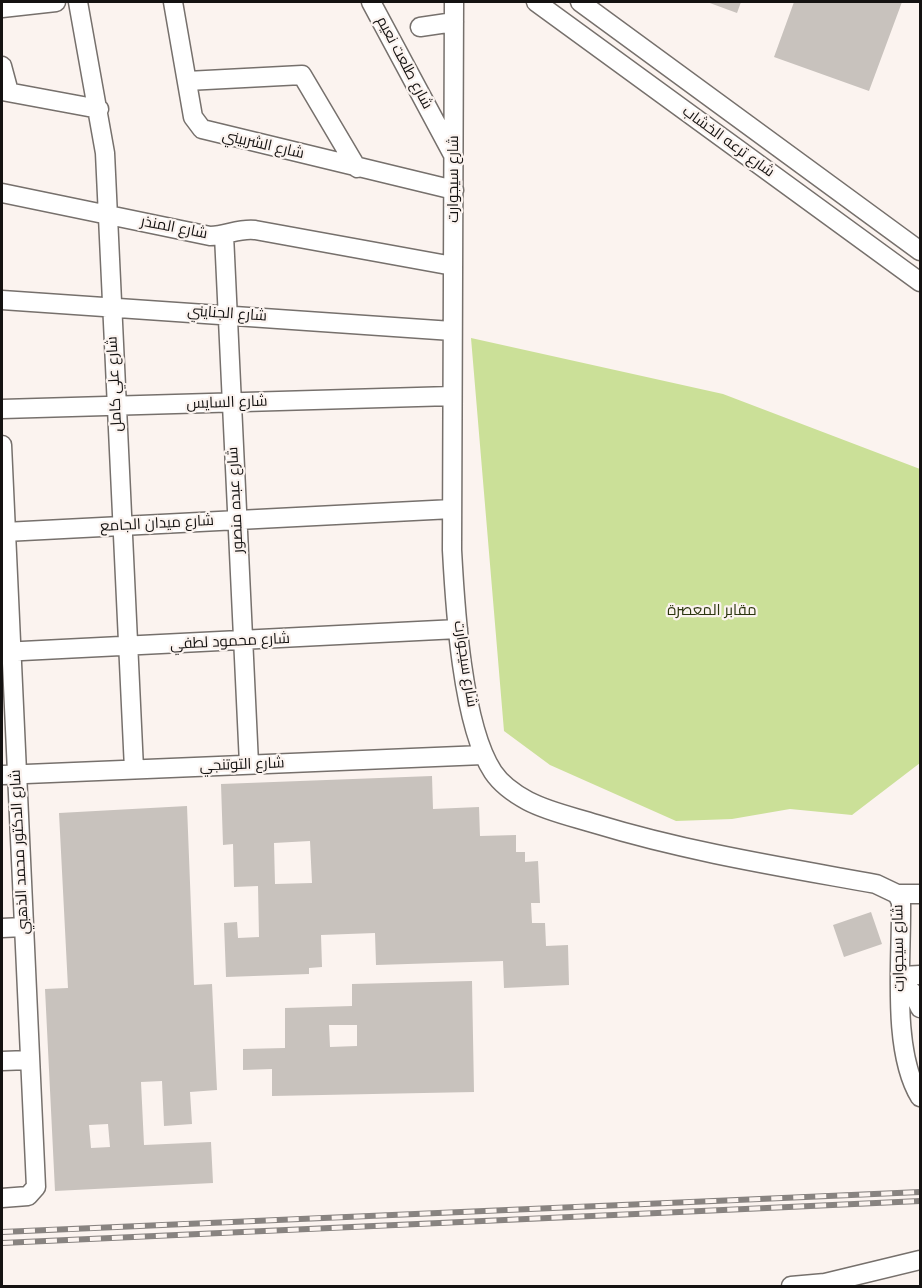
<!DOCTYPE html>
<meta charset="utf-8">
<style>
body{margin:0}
#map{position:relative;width:922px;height:1288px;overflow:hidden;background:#fbf3ef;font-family:"DM Sans",sans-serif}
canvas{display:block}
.frame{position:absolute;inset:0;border:3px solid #141211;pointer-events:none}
</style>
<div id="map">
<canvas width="922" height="1288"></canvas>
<div class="frame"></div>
</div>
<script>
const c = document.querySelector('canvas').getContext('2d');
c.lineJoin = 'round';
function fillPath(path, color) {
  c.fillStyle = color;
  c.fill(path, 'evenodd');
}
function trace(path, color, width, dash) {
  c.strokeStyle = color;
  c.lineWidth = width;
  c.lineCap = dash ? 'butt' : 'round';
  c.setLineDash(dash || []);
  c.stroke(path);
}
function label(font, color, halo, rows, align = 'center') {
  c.font = font + ' "DM Sans",Cairo,sans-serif';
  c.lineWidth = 4.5;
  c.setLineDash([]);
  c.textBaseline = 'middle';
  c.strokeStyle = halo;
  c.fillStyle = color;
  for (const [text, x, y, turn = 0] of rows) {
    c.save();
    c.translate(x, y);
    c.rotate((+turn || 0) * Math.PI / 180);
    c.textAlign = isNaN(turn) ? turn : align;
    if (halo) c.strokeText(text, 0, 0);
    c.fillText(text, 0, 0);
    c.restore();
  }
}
fillPath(new Path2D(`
 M 471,338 L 723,394 L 920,469 L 920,763 L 852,815 L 790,809 L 732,819 L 676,821 L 550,765 L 504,731 Z`), '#cbe098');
fillPath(new Path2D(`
 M 707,2 L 741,2 L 737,13 Z
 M 794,2 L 902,2 L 869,91 L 774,57 Z
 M 432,776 L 433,809 L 479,807 L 480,836 L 516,835 L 516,852 L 525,852 L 525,862 L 538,861 L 540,903 L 531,903 L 532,923 L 545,923 L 546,946 L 568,945 L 569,985 L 504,988 L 503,961 L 376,965 L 375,933 L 321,935 L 322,967 L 309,968 L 309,974 L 226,977 L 224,923 L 237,922 L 238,938 L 259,937 L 258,886 L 234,887 L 233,844 L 223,845 L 221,784 ZM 310,841 L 312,883 L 275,884 L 274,843 Z
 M 187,806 L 194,985 L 212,984 L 217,1090 L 190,1092 L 192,1124 L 164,1126 L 162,1081 L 141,1082 L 144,1145 L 211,1142 L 213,1183 L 55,1191 L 45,989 L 68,988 L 59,813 ZM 108,1124 L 110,1147 L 91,1148 L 89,1125 Z
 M 871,912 L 882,944 L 844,957 L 833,925 Z
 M 472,981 L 474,1092 L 272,1096 L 272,1069 L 243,1070 L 243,1049 L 285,1048 L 285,1008 L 352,1006 L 352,984 ZM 329,1025 L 357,1025 L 357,1046 L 330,1047 Z`), '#c8c2bd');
const minor = new Path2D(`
 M 78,2 L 105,153 L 134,769
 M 173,2 L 193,117 L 202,129 L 454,190
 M 371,2 L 452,153
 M 454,2 L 452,550 C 455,606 462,725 493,772 C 501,784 515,794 528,801 C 549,812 574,817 596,824 C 688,852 783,867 876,884 L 897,894 L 901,902 C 902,959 891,1050 920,1097
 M 536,2 L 920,282
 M 580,2 L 920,251
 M 2,8 L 56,2
 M 420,27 L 454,22
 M 2,66 L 9,92
 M 187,81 L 302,75 L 357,168
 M 2,91 L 99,109
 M 2,193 L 210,236 C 226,236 239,228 255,230 L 453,266
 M 224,235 L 249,764
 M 2,300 L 452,331
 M 2,409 L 452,396
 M 2,445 L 36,1187 L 28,1196 L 2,1198
 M 5,532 L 452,509
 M 2,652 L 458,629
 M 2,775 L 483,755
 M 897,894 L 920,894
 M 2,928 L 24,927
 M 902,976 L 920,975
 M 901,982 L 913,993 L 920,1008
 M 2,1061 L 30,1060
 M 791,1286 L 825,1283 L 920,1260`);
trace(minor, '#76706c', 21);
trace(minor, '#fff', 18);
const rail = new Path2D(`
 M 2,1232 L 920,1192
 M 2,1243 L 920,1201`);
trace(rail, '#888380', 6);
trace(rail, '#fbf3ef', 4, [11]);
label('15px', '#141211', '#fbf3ef', [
 ["شارع طلعت نعيم",404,63,62],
 ["شارع ترعه الخشاب",728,142,36],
 ["شارع الشربيني",263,145,13],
 ["شارع سيجوارت",454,179,-90],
 ["شارع المنذر",174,228,11],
 ["شارع الجنايني",227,314,4],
 ["شارع علي كامل",115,384,-93],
 ["شارع السايس",227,403,-2],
 ["شارع عبده منصور",236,500,-93],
 ["شارع ميدان الجامع",157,524,-3],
 ["شارع محمود لطفي",230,642,-3],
 ["شارع سيجوارت",465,664,81],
 ["شارع التوتنجي",242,765,-2],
 ["شارع الدكتور محمد الذهبي",20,852,-93],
 ["شارع سيجوارت",899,948,-91]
]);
label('15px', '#2a340d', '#fbf3ef', [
 ["مقابر المعصرة",712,611]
]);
</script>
